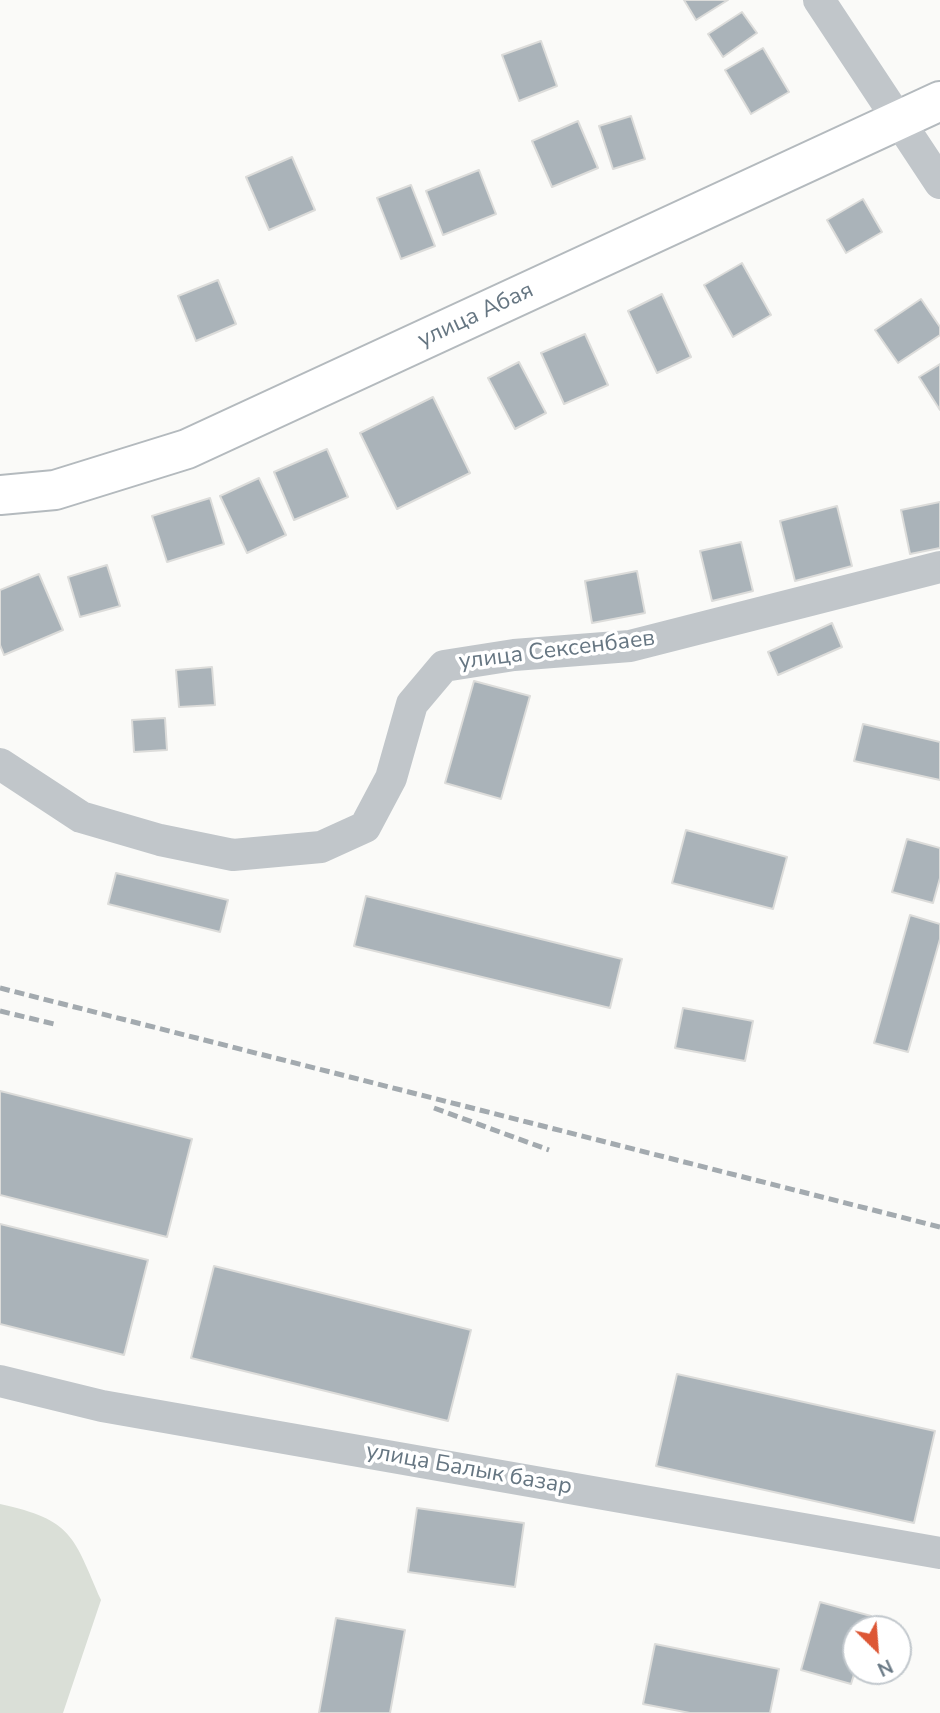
<!DOCTYPE html>
<meta charset="utf-8">
<style>
body{margin:0}
#map{position:relative;width:940px;height:1713px;overflow:hidden;background:#fafaf8;font-family:"Nunito Sans",sans-serif}
canvas{display:block}
.north{position:absolute;left:842px;top:1615px;width:70px;height:70px;box-sizing:border-box;background:#fff;border:2px solid #c2c8cd;border-radius:50%;rotate:155deg;font-size:19px;font-weight:700;line-height:28px;text-align:center;color:#667682}
.north::after{content:'';display:block;margin:auto;width:24px;height:32px;background:#dd5735;clip-path:polygon(50% 0,100% 100%,50% 72%,0 100%)}
</style>
<div id="map">
<canvas width="940" height="1713"></canvas>
<div class="north">N</div>
</div>
<script>
const c = document.querySelector('canvas').getContext('2d');
c.lineJoin = 'round';
function fillPath(path, color) {
  c.fillStyle = color;
  c.fill(path, 'evenodd');
}
function trace(path, color, width, dash) {
  c.strokeStyle = color;
  c.lineWidth = width;
  c.lineCap = dash ? 'butt' : 'round';
  c.setLineDash(dash || []);
  c.stroke(path);
}
function label(font, color, halo, rows, align = 'center') {
  c.font = font + ' "Nunito Sans",sans-serif';
  c.lineWidth = 7;
  c.setLineDash([]);
  c.textBaseline = 'middle';
  c.strokeStyle = halo;
  c.fillStyle = color;
  for (const [text, x, y, turn = 0] of rows) {
    c.save();
    c.translate(x, y);
    c.rotate((+turn || 0) * Math.PI / 180);
    c.textAlign = isNaN(turn) ? turn : align;
    if (halo) c.strokeText(text, 0, 0);
    c.fillText(text, 0, 0);
    c.restore();
  }
}
fillPath(new Path2D(`
 M 0,1504 C 73,1520 73,1536 101,1600 L 63,1713 L 0,1713 Z`), '#dadfd7');
const building = new Path2D(`
 M 684,0 L 728,0 L 696,20 Z
 M 742,12 L 757,33 L 723,57 L 708,34 Z
 M 541,41 L 557,86 L 519,101 L 502,55 Z
 M 763,48 L 789,92 L 751,114 L 725,70 Z
 M 631,116 L 645,159 L 613,169 L 599,126 Z
 M 578,121 L 598,168 L 552,187 L 532,141 Z
 M 292,157 L 315,210 L 269,230 L 246,177 Z
 M 479,170 L 496,214 L 443,235 L 426,191 Z
 M 411,185 L 435,246 L 401,259 L 377,198 Z
 M 863,199 L 882,232 L 846,253 L 827,220 Z
 M 742,263 L 771,315 L 733,337 L 704,285 Z
 M 218,280 L 236,324 L 196,341 L 178,296 Z
 M 662,294 L 691,357 L 657,373 L 628,311 Z
 M 921,299 L 940,327 L 940,335 L 898,363 L 875,330 Z
 M 585,334 L 608,385 L 564,404 L 541,353 Z
 M 519,362 L 546,413 L 515,429 L 488,378 Z
 M 940,364 L 940,410 L 919,377 Z
 M 433,397 L 470,473 L 397,509 L 360,433 Z
 M 327,449 L 348,497 L 294,520 L 274,472 Z
 M 259,478 L 286,535 L 247,553 L 220,496 Z
 M 210,498 L 224,544 L 167,562 L 152,516 Z
 M 940,502 L 940,548 L 910,554 L 901,510 Z
 M 837,506 L 852,566 L 795,581 L 780,521 Z
 M 741,542 L 753,591 L 712,601 L 700,551 Z
 M 107,565 L 120,606 L 80,617 L 68,577 Z
 M 637,571 L 645,613 L 592,623 L 585,581 Z
 M 39,574 L 63,630 L 4,655 L 0,645 L 0,590 Z
 M 832,623 L 842,647 L 778,675 L 768,652 Z
 M 212,667 L 215,705 L 179,707 L 176,670 Z
 M 474,681 L 530,696 L 501,799 L 445,783 Z
 M 165,718 L 167,750 L 134,752 L 132,720 Z
 M 863,724 L 940,742 L 940,780 L 854,761 Z
 M 686,830 L 787,857 L 773,909 L 672,883 Z
 M 907,839 L 940,848 L 940,878 L 933,903 L 892,892 Z
 M 116,873 L 228,900 L 220,932 L 108,904 Z
 M 366,896 L 622,959 L 610,1008 L 354,946 Z
 M 910,915 L 940,924 L 940,939 L 908,1052 L 874,1043 Z
 M 683,1008 L 753,1021 L 745,1061 L 675,1048 Z
 M 0,1091 L 192,1139 L 167,1237 L 0,1195 Z
 M 0,1224 L 148,1260 L 124,1355 L 0,1324 Z
 M 214,1266 L 471,1330 L 448,1421 L 191,1358 Z
 M 677,1374 L 935,1431 L 914,1523 L 656,1466 Z
 M 417,1508 L 524,1523 L 515,1587 L 408,1572 Z
 M 820,1602 L 871,1616 L 867,1629 L 856,1629 L 856,1668 L 851,1684 L 801,1670 Z
 M 336,1618 L 405,1630 L 390,1713 L 319,1713 Z
 M 655,1644 L 779,1669 L 770,1713 L 690,1713 L 643,1704 Z`);
fillPath(building, '#aab3b9');
trace(building, '#dcdcda', 2);
const secondary = new Path2D(`
 M 0,495 L 55,490 L 187,449 L 940,101`);
trace(secondary, '#b4babe', 42);
trace(new Path2D(`
 M 819,0 L 940,183
 M 0,764 L 81,817 L 160,840 L 233,855 L 321,847 L 365,827 L 391,778 L 412,704 L 444,666 L 514,655 L 630,646 L 940,567
 M 0,1381 L 102,1406 L 940,1553`), '#c1c6ca', 32);
trace(secondary, '#fff', 38);
trace(new Path2D(`
 M 0,988 L 940,1227
 M 0,1011 L 54,1024
 M 434,1108 L 549,1150`), '#a3aaaf', 5, [10, 5]);
label('23px', '#667682', '#fff', [
 ["улица Абая",476,316,-25],
 ["улица Сексенбаев",557,651,-7],
 ["улица Балык базар",469,1470,10]
]);
</script>
